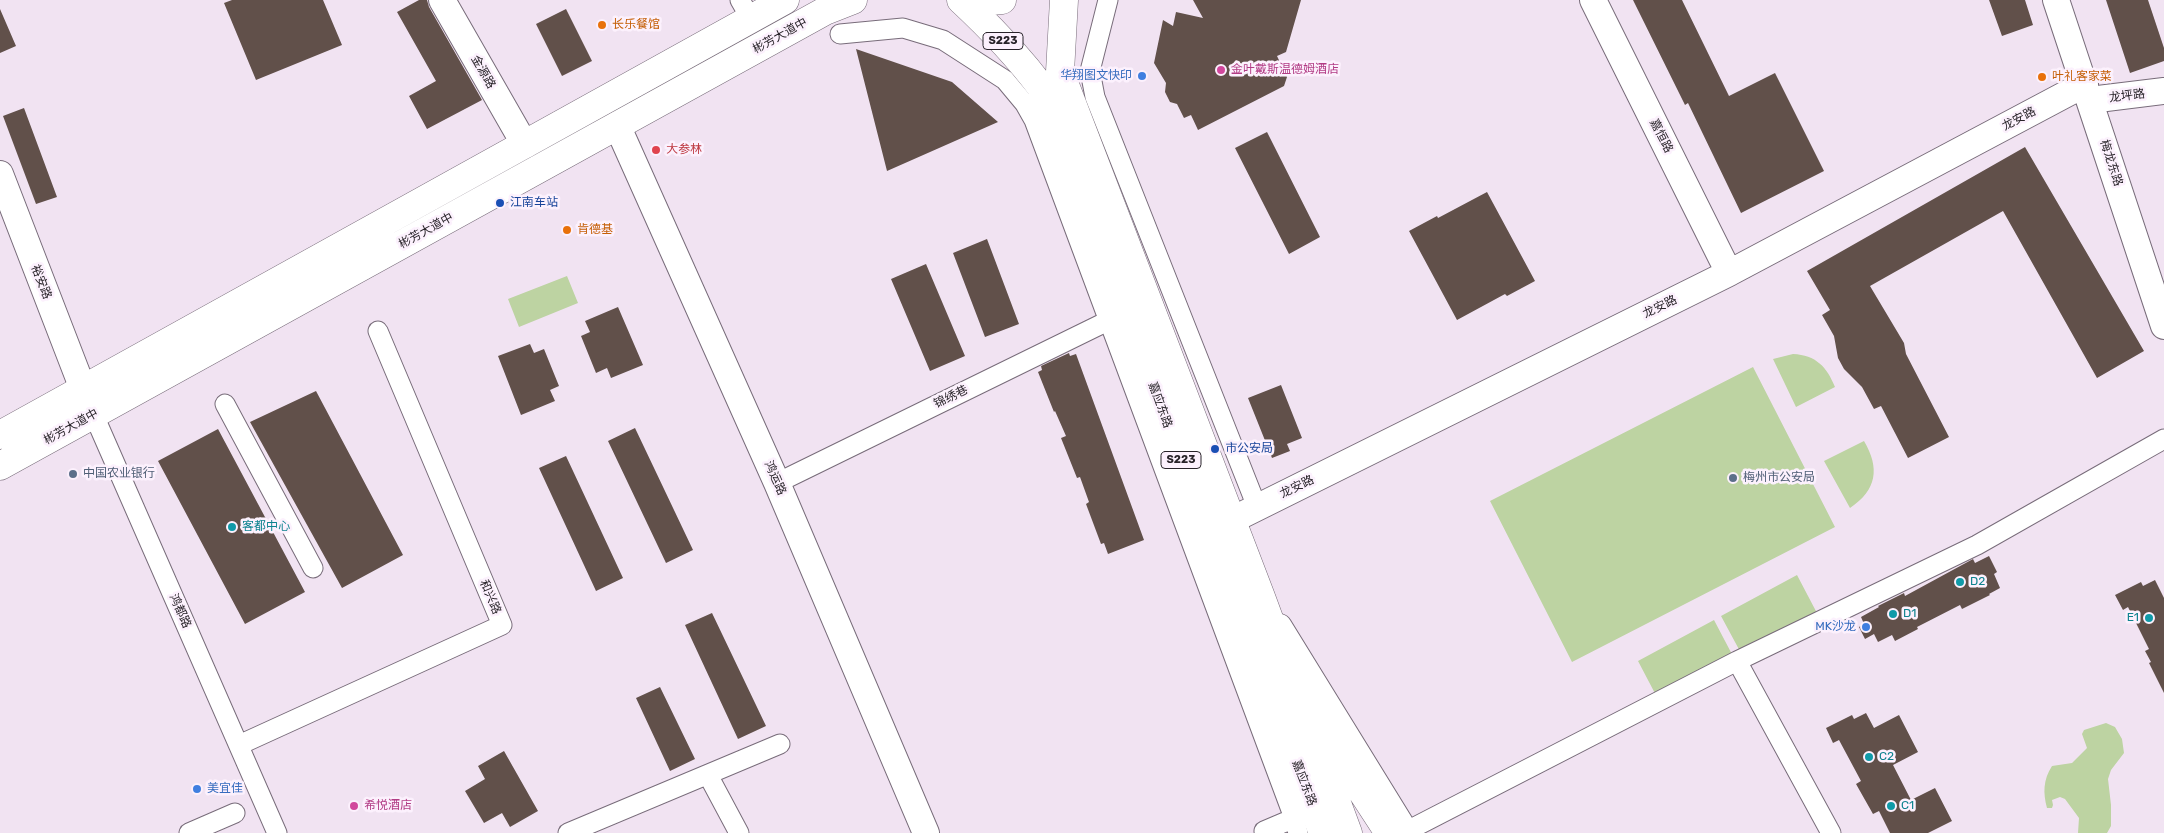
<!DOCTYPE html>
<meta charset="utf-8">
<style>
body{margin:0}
canvas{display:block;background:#f1e3f2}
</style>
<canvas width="2164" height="833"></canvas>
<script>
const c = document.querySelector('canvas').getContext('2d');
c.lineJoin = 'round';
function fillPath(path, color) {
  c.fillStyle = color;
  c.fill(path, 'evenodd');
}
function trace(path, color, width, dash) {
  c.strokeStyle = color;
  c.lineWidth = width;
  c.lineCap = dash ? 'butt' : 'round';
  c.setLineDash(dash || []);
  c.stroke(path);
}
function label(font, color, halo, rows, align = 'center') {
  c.font = font + ' Rubik,"Noto Sans SC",sans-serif';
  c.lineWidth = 5;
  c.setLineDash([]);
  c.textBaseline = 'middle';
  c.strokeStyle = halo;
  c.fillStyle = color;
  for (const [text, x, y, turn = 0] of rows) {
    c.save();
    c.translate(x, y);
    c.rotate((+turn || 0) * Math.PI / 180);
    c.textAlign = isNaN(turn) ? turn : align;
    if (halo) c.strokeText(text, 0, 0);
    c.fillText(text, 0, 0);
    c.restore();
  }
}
fillPath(new Path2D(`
 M 567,276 L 578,303 L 519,327 L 508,299 Z
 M 1793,354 C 1816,355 1827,367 1835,387 L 1796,407 L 1773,359 Z
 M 1753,367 L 1835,527 L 1572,662 L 1490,501 Z
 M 1864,441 C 1880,468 1877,490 1850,508 L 1824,461 Z
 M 1797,575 L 1818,615 L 1742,655 L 1721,616 Z
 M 1714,620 L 1735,660 L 1659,701 L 1638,661 Z
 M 2106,723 L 2115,727 L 2122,739 L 2124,753 L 2111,770 L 2108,779 L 2111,805 L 2111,826 L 2107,833 L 2078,833 L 2079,818 L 2065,799 L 2060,797 L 2052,800 L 2053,805 L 2052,808 L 2047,808 C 2043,793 2043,780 2052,766 L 2072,763 L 2087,748 L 2082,734 L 2084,730 Z`), '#bdd3a2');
fillPath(new Path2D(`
 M 232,0 L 323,0 L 342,45 L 256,80 L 224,3 Z
 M 419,0 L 427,0 L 429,7 L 482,100 L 427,129 L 409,96 L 436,81 L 397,12 Z
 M 1193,0 L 1301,0 L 1286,52 L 1277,56 L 1287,77 L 1284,86 L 1198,130 L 1191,115 L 1184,118 L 1177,104 L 1170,102 L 1165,92 L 1166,83 L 1154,63 L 1163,20 L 1173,26 L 1176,12 L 1203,18 Z
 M 1633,0 L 1682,0 L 1729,96 L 1775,73 L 1824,171 L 1741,213 L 1688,103 L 1685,105 Z
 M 1989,0 L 2025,0 L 2033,25 L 2002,36 Z
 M 2106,0 L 2148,0 L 2164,48 L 2164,61 L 2130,73 Z
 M 0,9 L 16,46 L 0,53 Z
 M 566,9 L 592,61 L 562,76 L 536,24 Z
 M 856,49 L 952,82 L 998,122 L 887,171 Z
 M 24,108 L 57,197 L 36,204 L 3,116 Z
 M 1267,132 L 1320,237 L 1289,254 L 1235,148 Z
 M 2025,147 L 2144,351 L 2097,378 L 2003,211 L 1870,286 L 1904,343 L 1906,354 L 1949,437 L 1908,458 L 1881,406 L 1874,409 L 1862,387 L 1844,369 L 1838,358 L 1834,336 L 1822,315 L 1830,310 L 1807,271 Z
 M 1487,192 L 1535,281 L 1507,296 L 1505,294 L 1457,320 L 1409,231 L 1437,216 L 1438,218 Z
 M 987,239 L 1019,324 L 985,337 L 953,253 Z
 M 926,264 L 965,356 L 930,371 L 891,279 Z
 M 618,307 L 643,365 L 611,378 L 607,368 L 596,373 L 581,336 L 590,332 L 585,321 Z
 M 530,344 L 534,353 L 544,349 L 559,386 L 550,390 L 555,401 L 521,415 L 498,356 Z
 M 1069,353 L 1070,356 L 1076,354 L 1144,540 L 1108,554 L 1104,543 L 1101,544 L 1086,504 L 1089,502 L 1080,477 L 1077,478 L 1061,438 L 1066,436 L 1055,411 L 1054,412 L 1038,372 L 1042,370 L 1041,366 Z
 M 1281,385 L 1302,438 L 1287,444 L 1290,451 L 1272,458 L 1248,398 Z
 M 316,391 L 403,555 L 342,588 L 250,422 Z
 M 635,428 L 693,550 L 666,563 L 608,441 Z
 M 218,429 L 305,592 L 245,624 L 158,461 Z
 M 566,456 L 623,578 L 596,591 L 539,468 Z
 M 1989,556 L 1997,572 L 1994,574 L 2000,588 L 1989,594 L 1990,595 L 1962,609 L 1960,605 L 1917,627 L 1918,629 L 1895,641 L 1892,635 L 1878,642 L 1874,634 L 1865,639 L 1859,627 L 1864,624 L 1861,617 L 1879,607 L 1878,606 L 1904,593 L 1905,596 L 1973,559 L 1975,563 Z
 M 2155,580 L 2164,598 L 2164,693 L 2149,663 L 2151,662 L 2145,651 L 2149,649 L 2128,607 L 2123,610 L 2115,595 L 2141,582 L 2143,586 Z
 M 712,613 L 766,726 L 738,739 L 685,625 Z
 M 660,687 L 695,759 L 670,771 L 636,698 Z
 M 1866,713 L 1874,728 L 1899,715 L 1918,752 L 1893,765 L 1911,800 L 1935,788 L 1952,821 L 1928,833 L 1890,833 L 1879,811 L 1873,814 L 1856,784 L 1861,781 L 1839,740 L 1833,743 L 1826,728 L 1852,715 L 1854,719 Z
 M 504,751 L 538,811 L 510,827 L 502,813 L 484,823 L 465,791 L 485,779 L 478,766 Z`), '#61504a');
const street = new Path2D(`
 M 740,0 L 751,19
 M 1108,0 L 1090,71 L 1095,97 L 1257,507
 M 840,34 L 903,28 L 943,40 L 1005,80 L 1025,104 L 1034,120 L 1294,818 L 1298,833
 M 89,404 L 277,833
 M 225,404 L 313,568
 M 777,483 L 1120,315
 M 1737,661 L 1831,833
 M 239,745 L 502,625 L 378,331
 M 708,775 L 739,833
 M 1264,831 L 1304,814
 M 1405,832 L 1737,661 L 1977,545 L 2164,439
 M 189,833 L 235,813
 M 568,833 L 780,744`);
const secondary = new Path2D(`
 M 442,0 L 525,145
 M 1593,0 L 1729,273
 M 2056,0 L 2164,326
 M 2090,100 L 2164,91
 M 617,125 L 777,483 L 926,833
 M 0,174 L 83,389
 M 1230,521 L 1729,273 L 2085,84
 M 1279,627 L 1406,833`);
const primary = new Path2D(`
 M 961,0 C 990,27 1017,55 1041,87 L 1205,526 L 1323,833
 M 966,0 L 979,2 L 1002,0
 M 1064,0 L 1060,72 L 1261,597 L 1348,833
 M 0,435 L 785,0
 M 0,466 L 825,11 L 853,0
 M 1322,730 L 1389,833`);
trace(street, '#786c7a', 21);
trace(secondary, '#786c7a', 28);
trace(primary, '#786c7a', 29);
trace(street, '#fff', 19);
trace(secondary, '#fff', 26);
trace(primary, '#fff', 28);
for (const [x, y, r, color] of [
 [602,25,5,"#e8710a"],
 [1221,70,5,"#d1479c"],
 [1142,76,5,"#3f7fe0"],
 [2042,77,5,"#e8710a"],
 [656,150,5,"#e0444e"],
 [500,203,5,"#1a4fb4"],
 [567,230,5,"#e8710a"],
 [1215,449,5,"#1a4fb4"],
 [73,474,5,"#5c6f8a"],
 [1733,478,5,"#5c6f8a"],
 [232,527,5,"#0f9aa8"],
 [1960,582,5,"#0f9aa8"],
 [1893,614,5,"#0f9aa8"],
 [2149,618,5,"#0f9aa8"],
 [1866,627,5,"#3f7fe0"],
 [1869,757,5,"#0f9aa8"],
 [197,789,5,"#3f7fe0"],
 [354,806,5,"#d1479c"],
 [1891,806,5,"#0f9aa8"]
]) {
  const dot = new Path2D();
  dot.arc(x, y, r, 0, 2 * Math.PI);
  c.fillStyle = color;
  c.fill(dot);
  trace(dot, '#fcf1fd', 2);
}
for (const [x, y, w] of [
 [1003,41,40],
 [1181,460,40]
]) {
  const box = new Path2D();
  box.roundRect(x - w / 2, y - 8.5, w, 17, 4);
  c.fillStyle = '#fcf1fd';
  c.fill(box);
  trace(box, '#29242a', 1);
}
label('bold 11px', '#29242a', null, [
 ["S223",1003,41],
 ["S223",1181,460]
]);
label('12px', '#c56008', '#fcf1fd', [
 ["长乐餐馆",612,25],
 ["叶礼客家菜",2052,77],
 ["肯德基",577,230]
], 'left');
label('12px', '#29242a', '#fcf1fd', [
 ["彬芳大道中",780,36,-29],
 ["金源路",483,72,60],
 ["龙坪路",2127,96,-7],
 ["龙安路",2019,119,-28],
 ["嘉恒路",1661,136,63],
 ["梅龙东路",2111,163,72],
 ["彬芳大道中",426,231,-29],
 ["裕安路",41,282,69],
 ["龙安路",1660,307,-26],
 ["锦绣巷",951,397,-26],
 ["嘉应东路",1160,405,70],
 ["彬芳大道中",71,427,-29],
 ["鸿运路",775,478,66],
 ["龙安路",1297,487,-26],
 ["和兴路",490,597,67],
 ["鸿都路",180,611,66],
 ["嘉应东路",1304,783,69]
]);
label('12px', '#b23c85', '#fcf1fd', [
 ["金叶戴斯温德姆酒店",1231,70],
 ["希悦酒店",364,806]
], 'left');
label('12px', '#366cbe', '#fcf1fd', [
 ["华翔图文快印",1132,76],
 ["MK沙龙",1856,627],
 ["美宜佳",207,789,"left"]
], 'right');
label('12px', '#be3a42', '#fcf1fd', [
 ["大参林",666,150]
], 'left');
label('12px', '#164399', '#fcf1fd', [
 ["江南车站",510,203],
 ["市公安局",1225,449]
], 'left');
label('12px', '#4e5e75', '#fcf1fd', [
 ["中国农业银行",83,474],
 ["梅州市公安局",1743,478]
], 'left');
label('12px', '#0d838f', '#fcf1fd', [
 ["客都中心",242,527],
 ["D2",1970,582],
 ["D1",1903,614],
 ["E1",2139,618,"right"],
 ["C2",1879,757],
 ["C1",1901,806]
], 'left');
</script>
